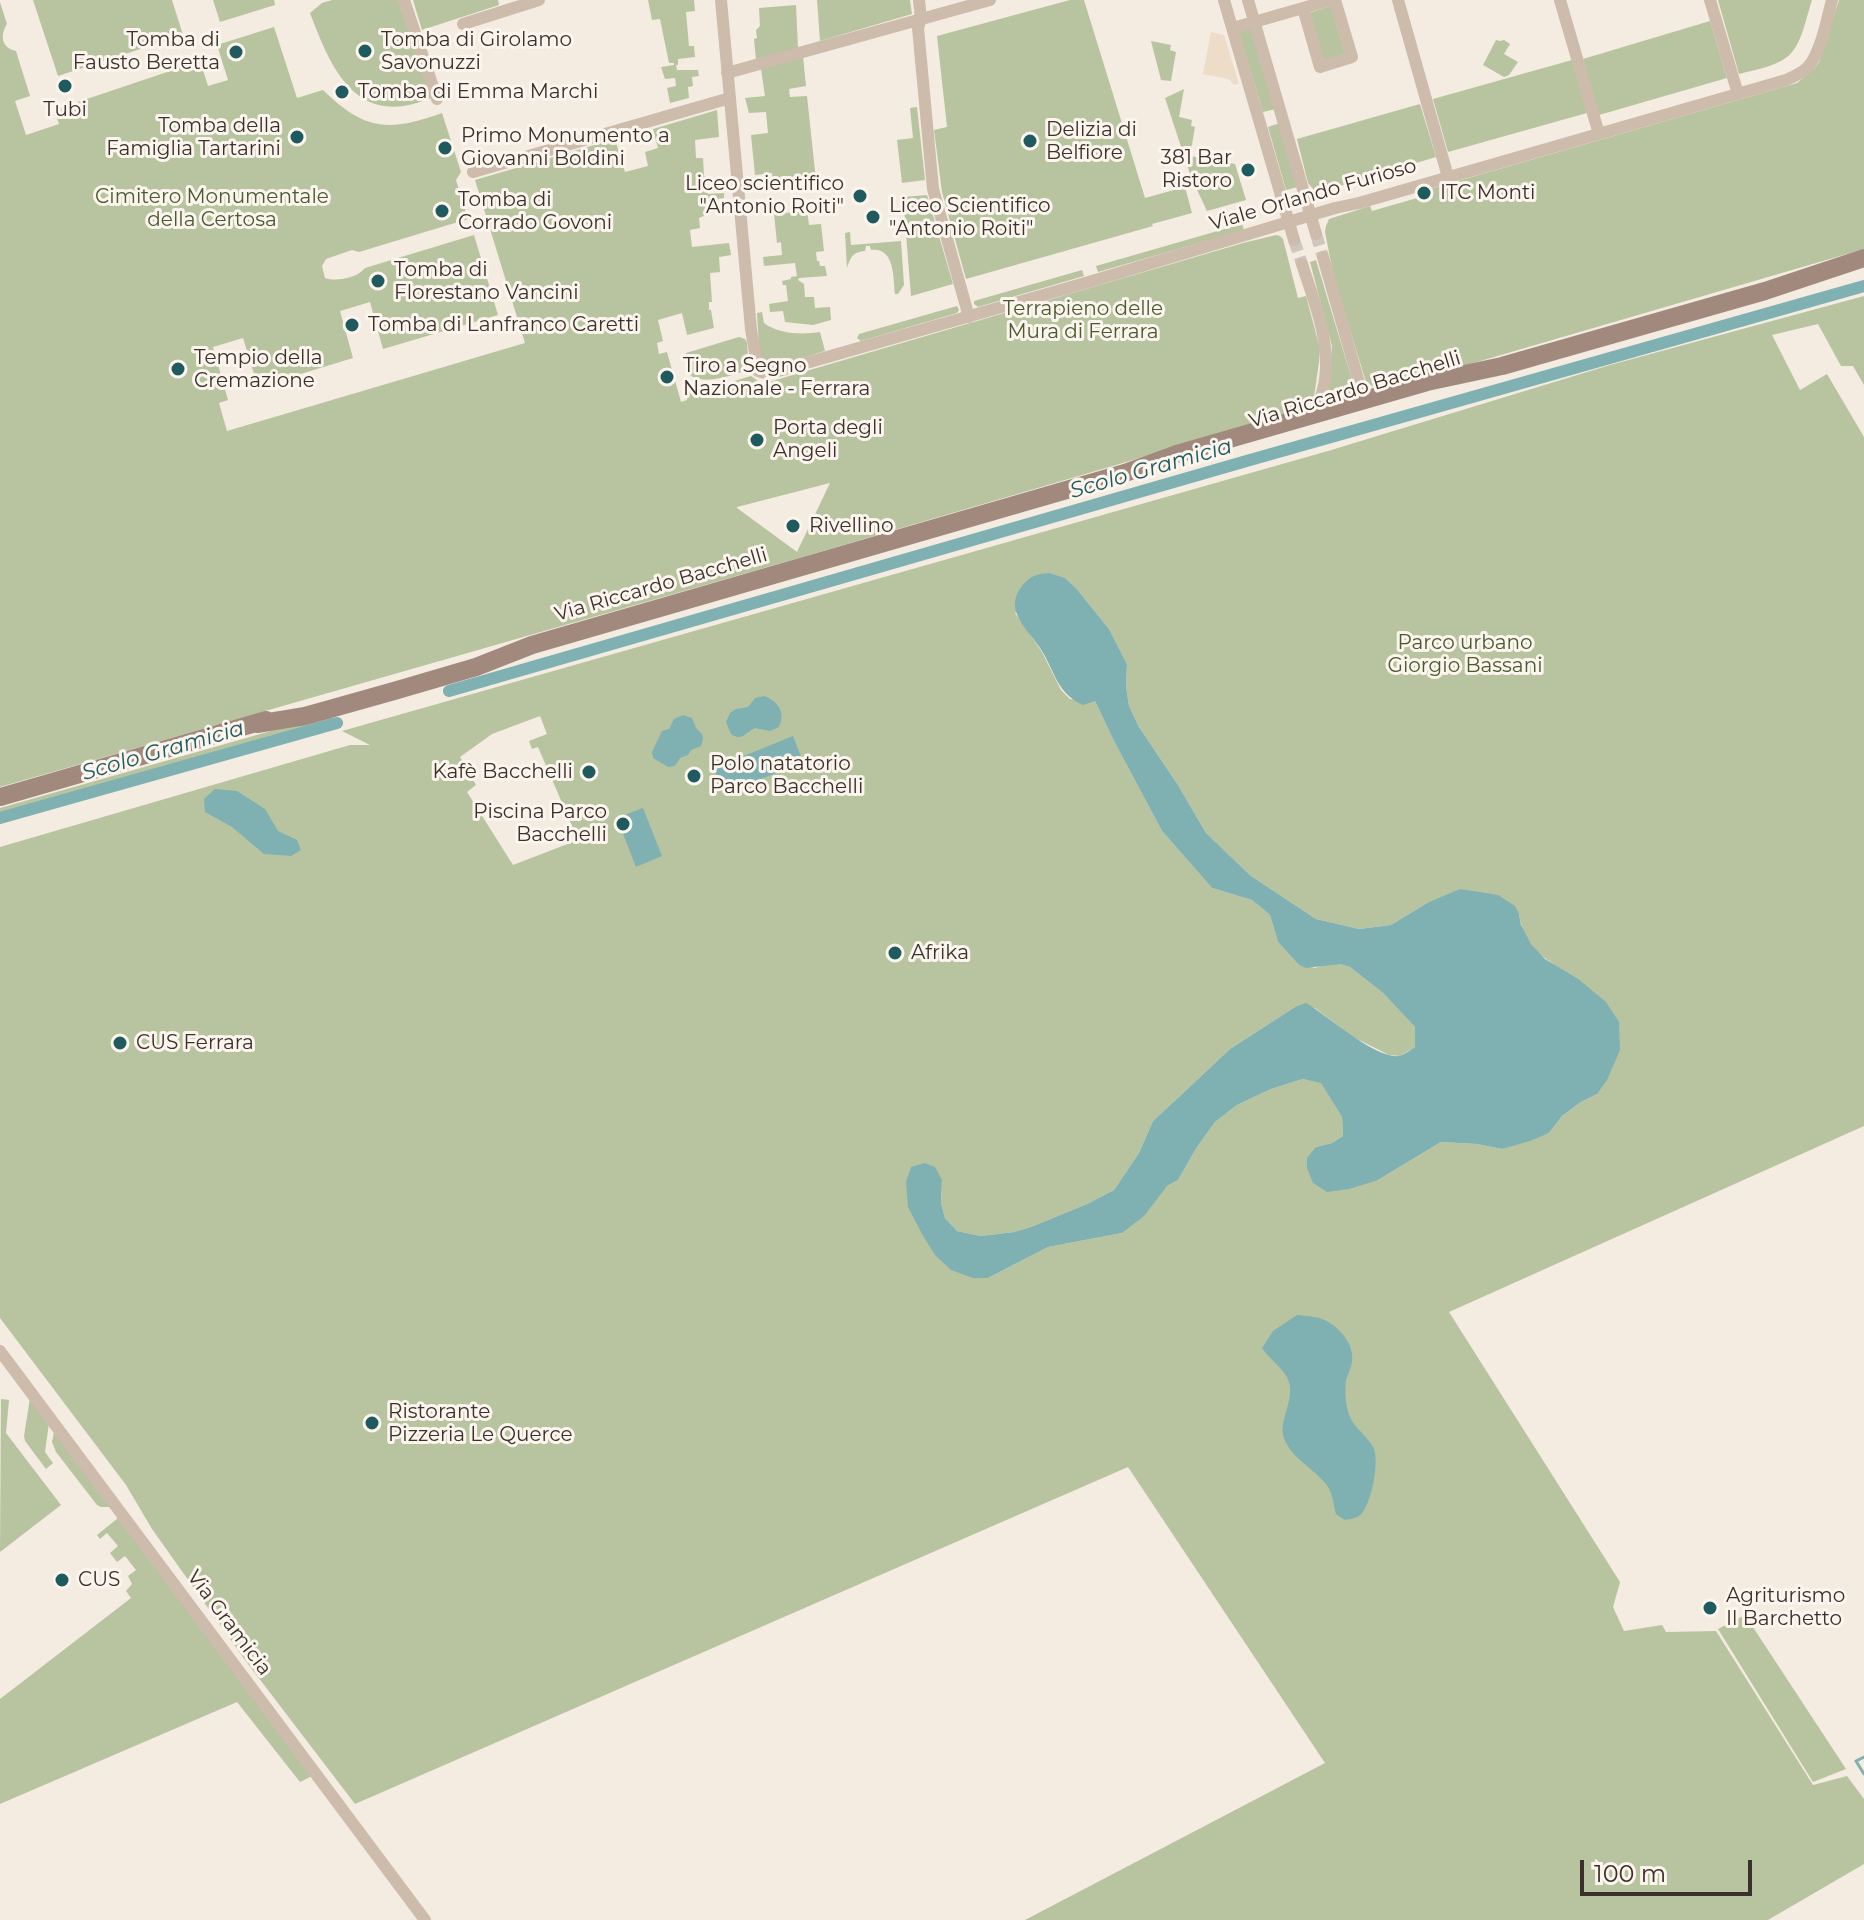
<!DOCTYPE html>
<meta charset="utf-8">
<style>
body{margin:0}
#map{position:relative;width:1864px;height:1920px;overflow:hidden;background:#f4ebe1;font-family:Montserrat,sans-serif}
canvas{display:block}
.scale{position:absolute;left:1580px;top:1860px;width:172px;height:36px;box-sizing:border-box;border:4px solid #3b302b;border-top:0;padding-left:10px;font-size:24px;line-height:28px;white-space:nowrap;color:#3b302b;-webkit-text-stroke:6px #fbf5ee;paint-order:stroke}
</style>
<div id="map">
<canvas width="1864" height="1920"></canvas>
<div class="scale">100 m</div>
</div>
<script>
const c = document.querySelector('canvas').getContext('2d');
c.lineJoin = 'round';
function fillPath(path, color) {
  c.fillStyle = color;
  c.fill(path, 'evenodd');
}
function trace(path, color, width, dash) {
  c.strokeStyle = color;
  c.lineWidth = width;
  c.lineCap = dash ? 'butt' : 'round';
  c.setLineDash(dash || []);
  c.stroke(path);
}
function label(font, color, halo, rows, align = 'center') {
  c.font = font + ' Montserrat,sans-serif';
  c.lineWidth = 6;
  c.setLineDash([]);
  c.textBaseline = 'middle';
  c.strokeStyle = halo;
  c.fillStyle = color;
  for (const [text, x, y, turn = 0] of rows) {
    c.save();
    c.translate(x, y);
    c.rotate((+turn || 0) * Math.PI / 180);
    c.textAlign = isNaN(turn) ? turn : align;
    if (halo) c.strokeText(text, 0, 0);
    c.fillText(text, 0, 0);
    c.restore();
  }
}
fillPath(new Path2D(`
 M 33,0 L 172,0 L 183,35 L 58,76 Z
 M 213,0 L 274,0 L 275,5 L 220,22 Z
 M 332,0 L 398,0 L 431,98 C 357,129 332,71 310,13 L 322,3 Z
 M 413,0 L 498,0 L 499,5 L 422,30 Z
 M 648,0 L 694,0 L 695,11 L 686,12 L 689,46 L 694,46 L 695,57 L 678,59 L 678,65 L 676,65 L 677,70 L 698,70 L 699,76 L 692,77 L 693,86 L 688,87 L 689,98 L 670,103 L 667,88 L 676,86 L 675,78 L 665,79 L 661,67 L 674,65 L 674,63 L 669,63 L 660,19 L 652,20 Z
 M 817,0 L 910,0 L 912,14 L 820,41 Z
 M 1070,0 L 1084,0 L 1145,198 L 1185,187 L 1192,213 L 1152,224 L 1153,226 L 966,279 L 942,192 L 934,130 L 947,127 L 937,36 Z
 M 1718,0 L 1812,0 C 1806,17 1802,46 1787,57 C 1774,67 1754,70 1739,74 Z
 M 1839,0 L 1864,0 L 1864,249 L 1388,388 L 1375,388 L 1366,382 L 1334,278 L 1325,232 L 1326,226 L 1329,219 L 1370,206 L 1372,211 L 1431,194 L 1430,189 L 1797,83 L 1815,68 L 1819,62 Z
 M 0,2 L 7,24 C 0,35 1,48 16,51 L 30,96 L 15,101 L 26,135 L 59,124 L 54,110 L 200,61 L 208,86 L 228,80 L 217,45 L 274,27 L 297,98 L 323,90 C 365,131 389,132 442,113 L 461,172 L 456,180 L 468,219 L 359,252 L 352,250 L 326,259 L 322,266 L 325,278 C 337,282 357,278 365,268 L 474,235 L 498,315 L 383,349 L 370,302 L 340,311 L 353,358 L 258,387 L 243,338 L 213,347 L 228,400 L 219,403 L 227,431 L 525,343 L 475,180 L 615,139 L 625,172 L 648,166 L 645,152 L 658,148 L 653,129 L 717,110 L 719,137 L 695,140 L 696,158 L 703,158 L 704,176 L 707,177 L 708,194 L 724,193 L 724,198 L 708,200 L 709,209 L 704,210 L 704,216 L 699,218 L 700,228 L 690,230 L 692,247 L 729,243 L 731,255 L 719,257 L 720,272 L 710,273 L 712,302 L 709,302 L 709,310 L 711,310 L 714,328 L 687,335 L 682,313 L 658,320 L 663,341 L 657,343 L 659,354 L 667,352 L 681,402 L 687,400 L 689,389 L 696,387 L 707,389 L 751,376 L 762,384 L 1243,243 L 1276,235 L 1280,236 L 1283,239 L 1298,298 L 1306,296 L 1320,349 L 1319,362 L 1314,397 L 1305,408 L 1290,414 L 799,558 L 0,787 ZM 830,483 L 797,552 L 737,508 L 737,507 Z
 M 796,5 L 798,48 L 756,60 L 754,39 L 757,38 L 756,30 L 760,26 L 759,8 Z
 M 1331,6 L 1345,54 L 1323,60 L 1309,13 Z
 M 1710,21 L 1727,78 L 1599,115 L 1583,59 Z
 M 1252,28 L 1276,109 L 1263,112 L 1239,32 Z
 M 1496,40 L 1500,41 L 1504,40 L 1510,44 L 1504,54 L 1518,62 L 1509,75 L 1504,77 L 1483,65 Z
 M 1151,41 L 1171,45 L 1170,50 L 1176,52 L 1171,81 L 1161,80 Z
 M 803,56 L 806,86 L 789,89 L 790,97 L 807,96 L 816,180 L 773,185 L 772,173 L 755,175 L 751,135 L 768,133 L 766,112 L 749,113 L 745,98 L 765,96 L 761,69 Z
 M 1572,60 L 1587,113 L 1448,152 L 1433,99 Z
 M 1184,89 L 1179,117 L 1192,120 L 1191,126 L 1195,127 L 1190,156 L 1235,164 L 1246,200 L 1207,211 L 1191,177 L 1165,98 Z
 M 1420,104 L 1436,157 L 1327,190 L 1314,190 L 1308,183 L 1297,139 Z
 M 917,107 L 925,180 L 902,183 L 897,140 L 913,138 L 910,108 Z
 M 1280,123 L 1298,187 L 1286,190 L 1268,127 Z
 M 927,195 L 953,284 L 911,296 L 903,197 Z
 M 807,211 L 809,225 L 821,224 L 824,251 L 816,252 L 817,261 L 819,261 L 820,266 L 825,266 L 827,276 L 799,278 L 798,280 L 804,284 L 805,297 L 814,297 L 815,308 L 830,307 L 831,320 L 813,325 L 785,322 L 783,311 L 770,312 L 769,304 L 788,301 L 786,285 L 783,285 L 782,281 L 791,279 L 791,277 L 797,276 L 795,263 L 764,266 L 763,257 L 782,255 L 781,242 L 777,243 L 774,214 Z
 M 1242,224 L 1244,230 L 1098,272 L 1096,266 Z
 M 850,232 L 851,245 L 901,241 L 904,285 L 898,294 L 895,294 C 893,277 895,247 871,250 L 870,246 L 866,246 L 865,251 C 853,252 851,256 847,268 L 845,233 Z
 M 1316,260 L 1355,390 L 1355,396 L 1330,402 L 1328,397 L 1332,346 L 1310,262 Z
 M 1082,270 L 1084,276 L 978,307 L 974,304 L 974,301 Z
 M 1864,296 L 1864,385 L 1853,366 L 1841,366 L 1818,324 L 1772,335 L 1800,390 L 1827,374 L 1864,437 L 1864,1126 L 1449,1312 L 1620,1582 L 1613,1607 L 1624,1631 L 1662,1625 L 1666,1632 L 1716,1631 L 1813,1785 L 1847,1776 L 1864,1799 L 1864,1864 L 1768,1920 L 1025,1920 L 1325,1763 L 1128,1467 L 355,1804 L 245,1660 L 152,1529 L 126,1485 L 0,1318 L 0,847 L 350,745 L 370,745 L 342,731 L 1328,451 L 1610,365 ZM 1065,578 L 1076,588 L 1109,629 L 1127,664 L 1126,686 L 1129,706 L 1139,727 L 1178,785 L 1206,833 L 1251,876 L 1316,919 L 1359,929 L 1391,925 L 1427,903 L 1519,914 C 1524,949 1549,962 1577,978 L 1597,1094 L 1581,1102 L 1562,1116 L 1549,1133 L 1502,1149 L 1477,1144 L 1441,1142 L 1378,1180 L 1316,1147 L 1332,1143 L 1343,1136 L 1342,1117 L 1321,1082 L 1303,1079 L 1271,1089 L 1237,1105 L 1215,1122 L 1197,1147 L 1178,1180 L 1167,1186 L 1122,1233 L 1048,1247 L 988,1278 L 906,1182 L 942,1180 L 941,1203 L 945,1218 L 957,1231 L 981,1236 L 1014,1232 L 1031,1227 L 1087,1204 L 1114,1190 L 1139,1153 L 1153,1121 L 1230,1049 L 1295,1007 L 1315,1008 L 1351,1036 L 1389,1055 L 1400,1056 L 1415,1047 L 1415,1027 L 1383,993 L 1350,967 L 1340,964 L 1327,964 L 1315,968 L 1299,965 L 1278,942 L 1270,915 L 1252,900 L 1212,888 L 1162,831 L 1114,741 L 1095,701 L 1070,699 L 1061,690 L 1042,652 L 1015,613 ZM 540,716 L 547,734 L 529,741 L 532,749 L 538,747 L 578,840 L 513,865 L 467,792 L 476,785 L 460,757 L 492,734 Z
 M 957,306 L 959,310 L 957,313 L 861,341 L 857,338 L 859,334 Z
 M 762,312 L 764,323 C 778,334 803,335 820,332 L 825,351 C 813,354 776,369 766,365 C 764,364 762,362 760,361 L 757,313 Z
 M 739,337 L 745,339 L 747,343 L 749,368 L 745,371 C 726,377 678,394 686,353 Z
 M 327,715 L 334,719 L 0,813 L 0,808 Z
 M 30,1398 L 49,1423 L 45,1452 L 53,1463 L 46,1469 L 25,1441 L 24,1436 Z
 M 1,1399 L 9,1400 L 6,1433 L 61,1505 L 0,1552 Z
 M 54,1432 L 111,1507 L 101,1507 L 97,1505 L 56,1452 L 52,1442 Z
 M 118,1518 L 312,1776 L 300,1782 L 237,1702 L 0,1804 L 0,1699 L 131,1598 L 126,1591 L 132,1584 L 128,1576 L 136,1570 L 125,1556 L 117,1562 L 110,1553 L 118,1546 L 107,1533 L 100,1539 L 97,1535 Z
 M 1745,1615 L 1846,1769 L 1813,1782 L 1718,1629 Z`), '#b8c4a0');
fillPath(new Path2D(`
 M 1211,32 L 1224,35 L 1239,84 L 1234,85 L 1229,79 L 1203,74 Z`), '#ecdcc8');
fillPath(new Path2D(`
 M 1049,573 L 1065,578 L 1076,588 L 1109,629 L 1127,664 L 1126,686 L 1129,706 L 1139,727 L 1178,785 L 1206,833 L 1251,876 L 1316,919 L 1359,929 L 1391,925 L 1427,903 L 1460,889 L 1498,895 L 1515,906 L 1519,914 L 1521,925 L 1531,944 L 1545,959 L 1577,978 L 1606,1002 L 1619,1022 L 1620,1050 L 1607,1080 L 1597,1094 L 1581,1102 L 1562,1116 L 1549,1133 L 1530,1141 L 1502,1149 L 1477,1144 L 1441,1142 L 1378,1180 L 1349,1189 L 1327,1192 L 1313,1183 L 1307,1168 L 1307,1158 L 1316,1147 L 1332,1143 L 1343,1136 L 1342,1117 L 1321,1083 L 1303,1079 L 1271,1089 L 1237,1105 L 1215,1122 L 1197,1147 L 1178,1180 L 1167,1186 L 1144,1216 L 1122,1233 L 1048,1247 L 988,1278 L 973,1278 L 951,1270 L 935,1255 L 922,1234 L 908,1207 L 906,1182 L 911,1167 L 925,1163 L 935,1167 L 942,1180 L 941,1203 L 945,1218 L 957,1231 L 981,1236 L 1014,1232 L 1031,1227 L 1087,1204 L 1114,1190 L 1139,1153 L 1153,1121 L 1182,1094 L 1230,1049 L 1295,1007 L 1306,1003 C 1327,1015 1375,1059 1399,1056 C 1404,1055 1410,1050 1415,1047 L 1415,1027 L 1383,993 L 1350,967 L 1340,964 L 1306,968 L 1299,965 L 1278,942 L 1270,915 L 1252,900 L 1212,888 L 1162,831 L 1114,741 L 1095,701 L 1083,705 C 1057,693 1056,674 1042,651 C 1029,630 1002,611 1022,586 C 1030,576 1036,574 1049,573 Z
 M 764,696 C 778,701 786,713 779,727 L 770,731 L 755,728 C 746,732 742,742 731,734 L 726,722 L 730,713 L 736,709 L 748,707 L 755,698 Z
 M 683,715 L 692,718 L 696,728 L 702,734 L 703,739 L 701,746 L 691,750 L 688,755 L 680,758 L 675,766 L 668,767 L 653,758 L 652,752 L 662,731 L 669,729 L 674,719 Z
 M 793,736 L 803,762 L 724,794 L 714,768 Z
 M 215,789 L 237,791 L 265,809 L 278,831 L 297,840 L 301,850 L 291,856 L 264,854 L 232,827 L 205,812 L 204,799 Z
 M 643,808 L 662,856 L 636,867 L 617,818 Z
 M 1297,1315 C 1305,1316 1314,1316 1322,1319 C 1338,1325 1355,1344 1352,1362 C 1351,1368 1348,1374 1346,1380 C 1345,1389 1345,1402 1348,1411 C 1351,1426 1366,1434 1373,1447 C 1380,1460 1372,1501 1362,1513 C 1358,1518 1352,1519 1345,1520 L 1336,1514 C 1333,1503 1333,1493 1326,1484 C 1314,1469 1295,1460 1286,1443 C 1275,1423 1295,1404 1289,1382 C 1285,1369 1269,1359 1262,1348 L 1273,1331 Z`), '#7fb0b2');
trace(new Path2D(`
 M 1864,1757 L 1856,1761 L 1864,1774`), '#7fb0b2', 3);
trace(new Path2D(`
 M 449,691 L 1250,460 L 1864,286
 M 0,818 L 337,723`), '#7fb0b2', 12);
trace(new Path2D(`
 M 1316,234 L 1323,257
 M 1294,240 L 1302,264`), '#cfc6bd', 12, [12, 6]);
trace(new Path2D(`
 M 404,0 L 437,99
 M 721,0 L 751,329 L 758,371 L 768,374 L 1092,281 L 1335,208 L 1359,203 L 1786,80 C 1793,77 1802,73 1808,67 C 1821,52 1827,19 1832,0
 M 919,0 L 921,18 L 918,28 L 933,189 L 969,317
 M 1224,0 L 1294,240
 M 1248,0 L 1316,234
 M 1398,0 L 1448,177
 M 1560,0 L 1599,134
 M 1710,0 L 1738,94
 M 1303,8 L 1320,67 L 1352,57 L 1335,0
 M 463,24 L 539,0
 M 1233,28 L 1331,0
 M 727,73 L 990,0
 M 473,172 L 730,98
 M 1323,257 L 1364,400
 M 1302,264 C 1317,311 1342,368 1312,415
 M 0,1351 L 425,1920`), '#cdbbac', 12);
trace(new Path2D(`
 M 257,724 L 305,716 L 394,691 L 476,667 L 532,645 L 1125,473 L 1177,454 L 1427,382 L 1502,366 L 1765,291 L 1864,258
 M 0,797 L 266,720`), '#a18a7d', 18);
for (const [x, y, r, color] of [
 [365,51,8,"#1f5a5e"],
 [236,52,8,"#1f5a5e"],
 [65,86,8,"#1f5a5e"],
 [342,92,8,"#1f5a5e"],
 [297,137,8,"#1f5a5e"],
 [1030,141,8,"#1f5a5e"],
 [445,148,8,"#1f5a5e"],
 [1248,170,8,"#1f5a5e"],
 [1424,193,8,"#1f5a5e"],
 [860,196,8,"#1f5a5e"],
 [442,211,8,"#1f5a5e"],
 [873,217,8,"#1f5a5e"],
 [378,281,8,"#1f5a5e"],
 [352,325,8,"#1f5a5e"],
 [178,369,8,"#1f5a5e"],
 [667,377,8,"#1f5a5e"],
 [757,440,8,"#1f5a5e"],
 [793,526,8,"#1f5a5e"],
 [589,772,8,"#1f5a5e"],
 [694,776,8,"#1f5a5e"],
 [623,824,8,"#1f5a5e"],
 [895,953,8,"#1f5a5e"],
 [120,1043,8,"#1f5a5e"],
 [372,1423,8,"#1f5a5e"],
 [62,1580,8,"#1f5a5e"],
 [1710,1608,8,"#1f5a5e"]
]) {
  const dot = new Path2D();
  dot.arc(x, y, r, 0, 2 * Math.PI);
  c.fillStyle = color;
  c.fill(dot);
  trace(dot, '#fbf5ee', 3);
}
label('20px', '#3b302b', '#fbf5ee', [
 ["Tomba di",220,40,"right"],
 ["Fausto Beretta",220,63,"right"],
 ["Tomba di Girolamo",381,40],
 ["Savonuzzi",381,63],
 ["Tomba di Emma Marchi",358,92],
 ["Tubi",65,110,"center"],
 ["Tomba della",281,126,"right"],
 ["Famiglia Tartarini",281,149,"right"],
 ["Delizia di",1046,130],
 ["Belfiore",1046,153],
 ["Primo Monumento a",461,136],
 ["Giovanni Boldini",461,159],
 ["381 Bar",1232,158,"right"],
 ["Ristoro",1232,181,"right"],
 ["Liceo scientifico",844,184,"right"],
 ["\"Antonio Roiti\"",844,207,"right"],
 ["ITC Monti",1440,193],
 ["Tomba di",458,200],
 ["Corrado Govoni",458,223],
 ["Liceo Scientifico",889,206],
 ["\"Antonio Roiti\"",889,229],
 ["Tomba di",394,270],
 ["Florestano Vancini",394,293],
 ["Tomba di Lanfranco Caretti",368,325],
 ["Tempio della",194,358],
 ["Cremazione",194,381],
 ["Tiro a Segno",683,366],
 ["Nazionale - Ferrara",683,389],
 ["Porta degli",773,428],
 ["Angeli",773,451],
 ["Rivellino",809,526],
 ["Polo natatorio",710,764],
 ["Parco Bacchelli",710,787],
 ["Kafè Bacchelli",573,772,"right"],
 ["Piscina Parco",607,812,"right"],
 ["Bacchelli",607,835,"right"],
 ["Afrika",911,953],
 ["CUS Ferrara",136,1043],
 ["Ristorante",388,1412],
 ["Pizzeria Le Querce",388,1435],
 ["CUS",78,1580],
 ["Agriturismo",1726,1596],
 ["Il Barchetto",1726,1619]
], 'left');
label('20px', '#3b302b', '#fbf5ee', [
 ["Viale Orlando Furioso",1313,195,-16],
 ["Via Riccardo Bacchelli",1355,390,-17],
 ["Via Riccardo Bacchelli",661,585,-16],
 ["Via Gramicia",229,1623,53]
]);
label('20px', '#4a5a2e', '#fbf5ee', [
 ["Cimitero Monumentale",212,197],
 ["della Certosa",212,220],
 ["Terrapieno delle",1083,309],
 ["Mura di Ferrara",1083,332],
 ["Parco urbano",1465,643],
 ["Giorgio Bassani",1465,666]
]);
label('italic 22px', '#1f5a5e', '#fbf5ee', [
 ["Scolo Gramicia",1151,469,-16],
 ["Scolo Gramicia",163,751,-16]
]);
</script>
